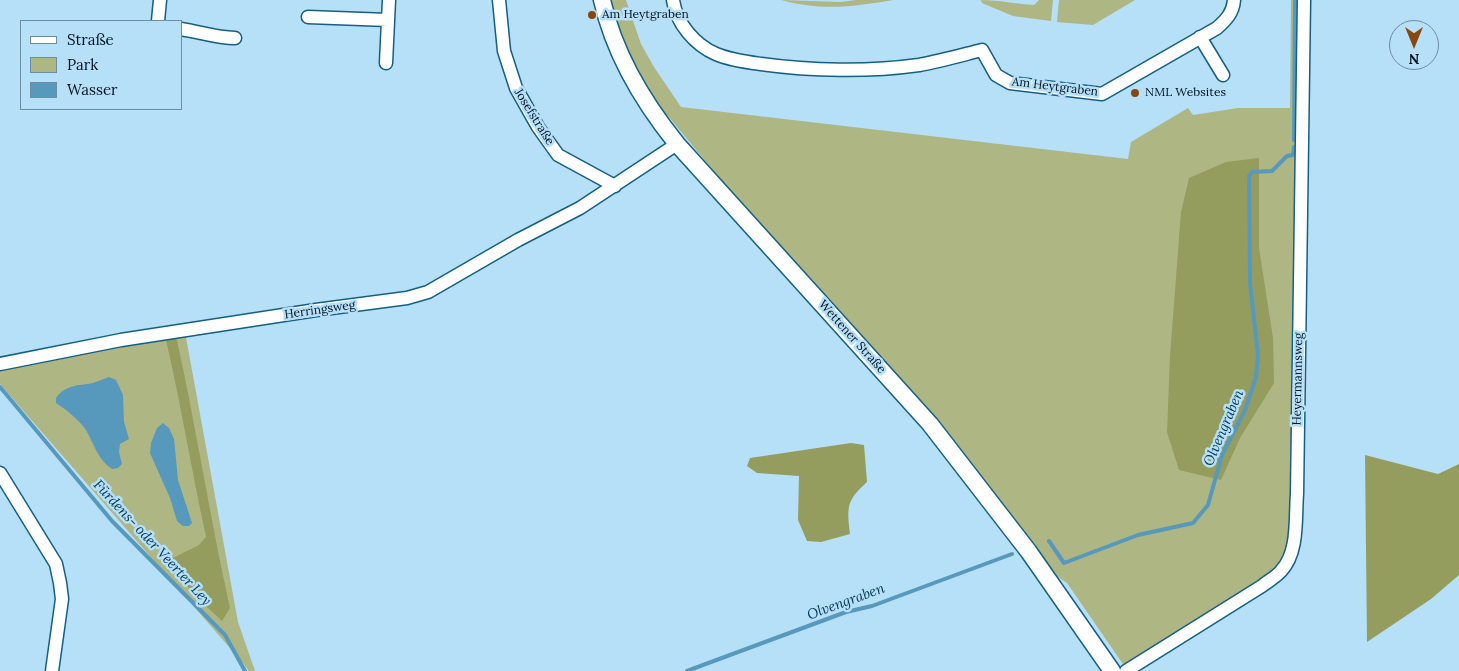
<!DOCTYPE html>
<meta charset="utf-8">
<style>
body{margin:0}
#map{position:relative;width:1459px;height:671px;overflow:hidden;background:#b6dff8;font-family:Lora,serif}
canvas{display:block}
.legend{position:absolute;left:20px;top:20px;width:162px;height:90px;box-sizing:border-box;background:#b6dff8;border:1px solid #6d8da1;margin:0;padding:6px 9px;list-style:none;font-size:15px;color:#00121e}
.legend li{display:flex;align-items:center;gap:10px;height:25px}
.legend b{width:25px;border:1px solid #6d8da1}
.north{position:absolute;left:1389px;top:20px;width:50px;height:50px;box-sizing:border-box;background:#b6dff8;border:1px solid #6d8da1;border-radius:50%;rotate:180deg;font-size:14px;font-weight:700;line-height:20px;text-align:center;color:#00121e}
.north::after{content:'';display:block;margin:auto;width:18px;height:22px;background:#87470e;clip-path:polygon(50% 0,100% 100%,50% 72%,0 100%)}
</style>
<div id="map">
<canvas width="1459" height="671"></canvas>
<ul class="legend">
<li><b style="height:6px;background:#fff"></b>Straße</li>
<li><b style="height:14px;background:#aeb684"></b>Park</li>
<li><b style="height:14px;background:#5798bd"></b>Wasser</li>
</ul>
<div class="north">N</div>
</div>
<script>
const c = document.querySelector('canvas').getContext('2d');
c.lineJoin = 'round';
function fillPath(path, color) {
  c.fillStyle = color;
  c.fill(path, 'evenodd');
}
function trace(path, color, width, dash) {
  c.strokeStyle = color;
  c.lineWidth = width;
  c.lineCap = dash ? 'butt' : 'round';
  c.setLineDash(dash || []);
  c.stroke(path);
}
function label(font, color, halo, rows, align = 'center') {
  c.font = font + ' Lora,serif';
  c.lineWidth = 5;
  c.setLineDash([]);
  c.textBaseline = 'middle';
  c.strokeStyle = halo;
  c.fillStyle = color;
  for (const [text, x, y, turn = 0] of rows) {
    c.save();
    c.translate(x, y);
    c.rotate((+turn || 0) * Math.PI / 180);
    c.textAlign = isNaN(turn) ? turn : align;
    if (halo) c.strokeText(text, 0, 0);
    c.fillText(text, 0, 0);
    c.restore();
  }
}
fillPath(new Path2D(`
 M 609,0 L 626,0 L 641,44 L 654,67 L 681,107 L 1128,159 L 1131,142 L 1188,108 L 1193,115 L 1238,108 L 1290,108 L 1291,0 L 1299,0 L 1289,543 C 1283,561 1274,570 1260,583 L 1125,667 L 1067,583 L 1025,555 L 938,442 L 668,116 L 654,106 L 626,54 Z
 M 781,0 L 841,2 L 856,0 L 893,0 C 852,7 822,11 781,0 Z
 M 981,0 C 999,0 1016,4 1034,5 L 1039,0 L 1053,0 L 1051,21 L 1013,16 L 982,3 Z
 M 1059,0 L 1135,0 L 1093,25 L 1057,22 Z
 M 185,332 L 238,622 L 255,671 L 249,671 L 243,663 L 0,384 L 0,367 Z`), '#aeb684');
fillPath(new Path2D(`
 M 1259,158 L 1259,248 L 1273,338 L 1274,383 L 1240,438 L 1221,480 L 1179,470 L 1167,432 L 1170,356 L 1181,212 L 1189,178 L 1226,162 Z
 M 176,336 C 196,426 210,518 230,608 L 222,621 L 206,606 L 165,562 L 199,545 L 206,537 C 192,472 181,405 166,340 Z
 M 851,443 L 864,445 L 867,482 C 846,501 847,507 850,534 L 821,542 L 807,541 L 798,520 L 799,476 L 757,473 L 747,466 L 750,458 Z
 M 1365,455 L 1438,474 L 1459,464 L 1459,575 L 1431,599 L 1367,642 Z`), '#949d5d');
fillPath(new Path2D(`
 M 109,377 L 116,380 L 123,395 L 124,422 L 129,439 L 120,444 L 119,452 L 122,464 L 118,468 L 112,469 C 98,460 94,444 86,430 C 79,420 67,410 56,403 L 56,398 C 66,384 78,386 93,383 C 98,381 104,379 109,377 Z
 M 163,423 L 169,428 L 174,439 L 178,480 L 192,523 L 189,526 L 183,526 L 177,521 L 170,498 L 150,453 L 151,443 L 157,428 Z`), '#5798bd');
trace(new Path2D(`
 M 1294,140 L 1295,0
 M 0,387 L 112,521 L 225,635 L 245,671
 M 1049,541 L 1064,563 L 1138,535 L 1193,523 L 1208,505 L 1222,455 L 1245,410 L 1256,377 L 1258,355 L 1250,283 L 1249,176 L 1252,172 L 1272,171 L 1287,156 L 1293,155 L 1294,147
 M 687,671 L 846,612 L 872,606 L 1012,554`), '#5798bd', 4);
const minor = new Path2D(`
 M 499,0 L 504,51 L 516,88 L 538,127 L 558,155 L 615,186
 M 673,0 C 676,23 695,45 716,54 C 730,60 746,62 761,64 C 811,71 869,72 919,65 C 941,61 962,55 982,50 L 996,75 L 1010,83 L 1102,94 L 1217,28 C 1226,20 1233,13 1234,0
 M 308,17 L 388,20
 M 158,21 L 160,0
 M 181,29 C 200,32 217,38 235,38
 M 1200,37 L 1223,75
 M 386,63 L 389,0
 M 0,364 L 121,340 L 316,310 L 407,298 L 428,292 L 518,240 L 580,208 L 677,144
 M 0,473 L 56,564 L 60,583 L 62,599 L 52,671
 M 1126,671 L 1262,586 C 1268,581 1276,577 1281,571 C 1299,552 1295,518 1297,494 L 1304,0`);
const tertiary = new Path2D(`
 M 602,0 C 614,53 643,102 677,144 L 930,424 L 1029,552 L 1112,671`);
trace(minor, '#136084', 15);
trace(tertiary, '#136084', 19);
trace(minor, '#fff', 12);
trace(tertiary, '#fff', 16);
for (const [x, y, r, color] of [
 [592,15,5,"#87470e"],
 [1135,93,5,"#87470e"]
]) {
  const dot = new Path2D();
  dot.arc(x, y, r, 0, 2 * Math.PI);
  c.fillStyle = color;
  c.fill(dot);
  trace(dot, '#b6dff8', 2);
}
label('12px', '#00121e', '#b6dff8', [
 ["Am Heytgraben",602,15],
 ["NML Websites",1145,93]
], 'left');
label('12px', '#00121e', '#b6dff8', [
 ["Am Heytgraben",1055,87,7],
 ["Josefstraße",534,117,58],
 ["Herringsweg",320,310,-8],
 ["Wettener Straße",852,337,48],
 ["Heyermannsweg",1298,379,-89]
]);
label('italic 14px', '#003751', '#b6dff8', [
 ["Olvengraben",1224,428,-67],
 ["Fürdens- oder Veerter Ley",152,543,47],
 ["Olvengraben",846,602,-20]
]);
</script>
